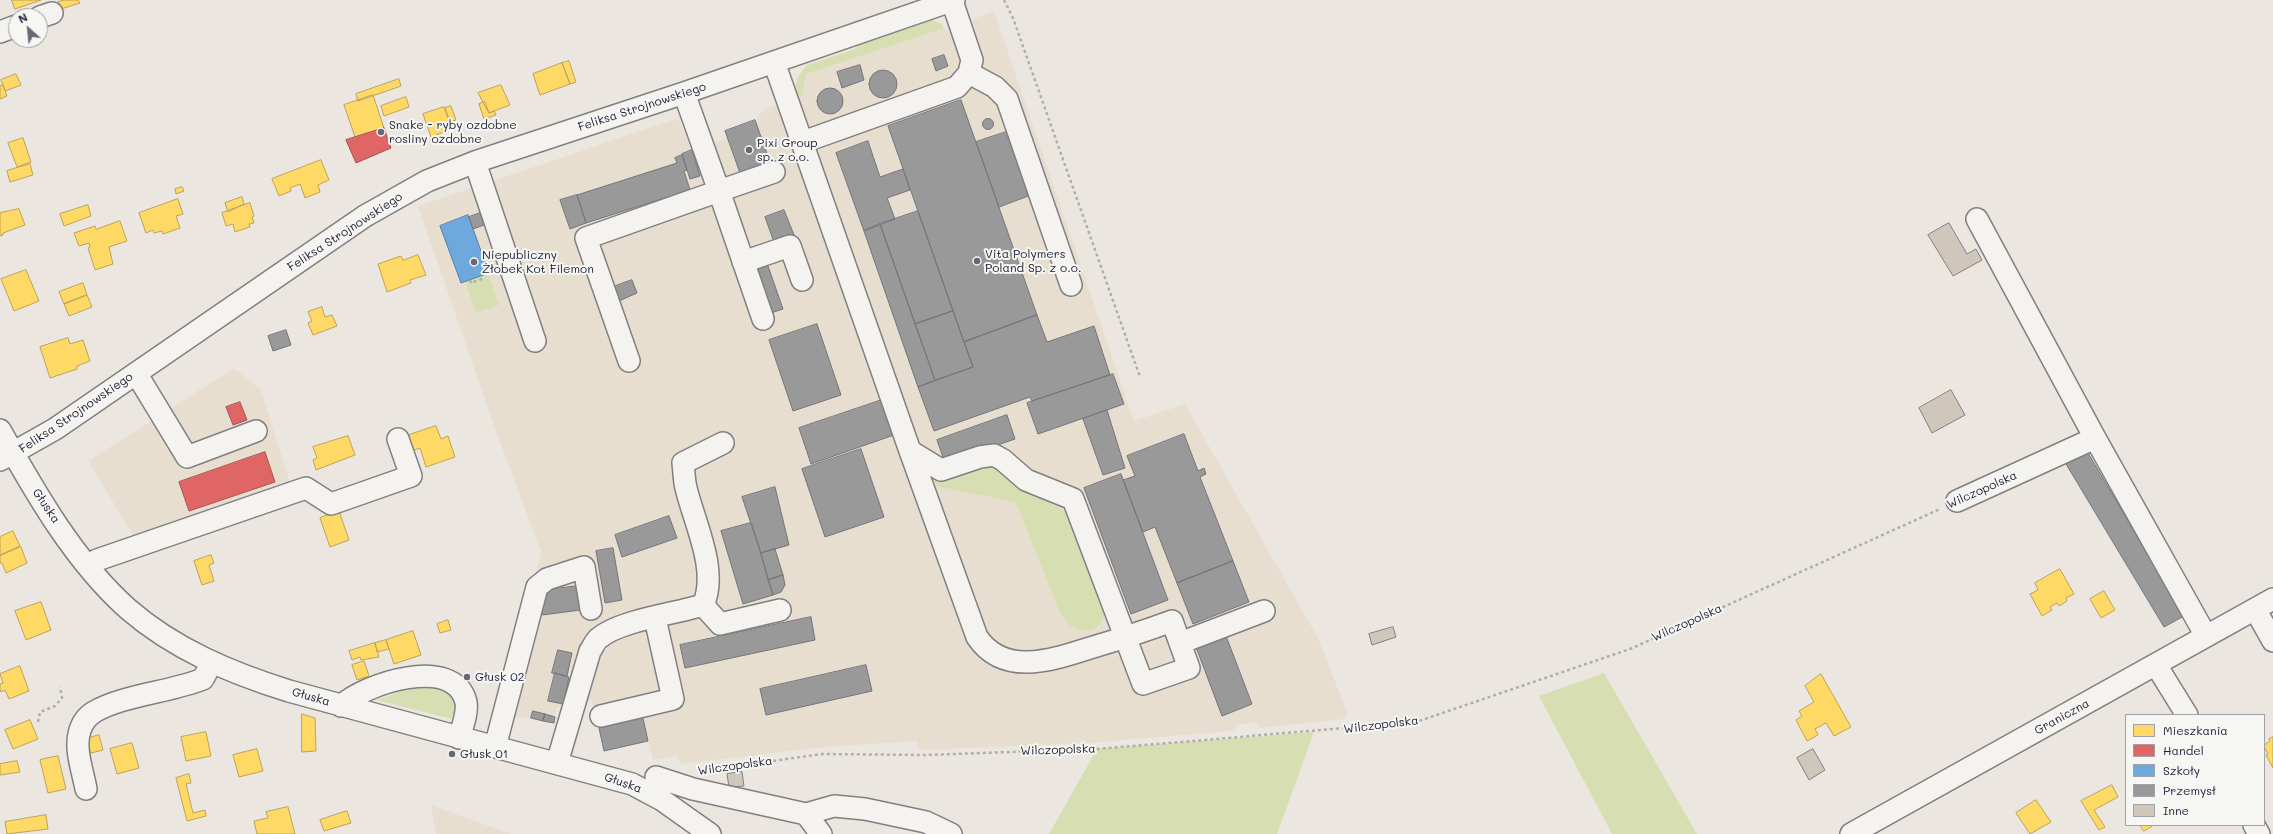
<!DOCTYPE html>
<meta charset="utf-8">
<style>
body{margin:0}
#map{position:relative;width:2273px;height:834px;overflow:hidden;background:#ebe7e0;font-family:Mali,sans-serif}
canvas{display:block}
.legend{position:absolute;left:2125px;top:714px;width:140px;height:112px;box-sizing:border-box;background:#f6f6f2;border:1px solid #a1a1a9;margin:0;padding:5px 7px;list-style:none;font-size:12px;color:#22223b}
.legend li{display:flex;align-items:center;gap:8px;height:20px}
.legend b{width:20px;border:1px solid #a1a1a9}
.north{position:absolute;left:8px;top:8px;width:40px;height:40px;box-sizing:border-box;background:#f6f6f2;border:1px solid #a1a1a9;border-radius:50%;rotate:333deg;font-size:11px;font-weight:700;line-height:16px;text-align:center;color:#22223b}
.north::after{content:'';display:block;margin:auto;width:14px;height:18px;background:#686775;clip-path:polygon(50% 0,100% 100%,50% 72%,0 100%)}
</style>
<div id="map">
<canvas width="2273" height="834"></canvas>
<ul class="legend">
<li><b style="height:11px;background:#ffd966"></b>Mieszkania</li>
<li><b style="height:11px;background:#e06666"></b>Handel</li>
<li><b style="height:11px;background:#6fa8dc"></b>Szkoły</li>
<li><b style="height:11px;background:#999"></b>Przemysł</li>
<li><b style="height:11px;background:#cfc7bb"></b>Inne</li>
</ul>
<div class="north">N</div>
</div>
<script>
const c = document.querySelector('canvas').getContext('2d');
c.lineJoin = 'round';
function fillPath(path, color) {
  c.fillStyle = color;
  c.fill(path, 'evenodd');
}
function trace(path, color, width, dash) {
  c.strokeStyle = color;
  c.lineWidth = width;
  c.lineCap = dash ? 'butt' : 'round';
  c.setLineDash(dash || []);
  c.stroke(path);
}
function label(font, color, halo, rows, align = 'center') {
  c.font = font + ' Mali,sans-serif';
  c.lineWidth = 4;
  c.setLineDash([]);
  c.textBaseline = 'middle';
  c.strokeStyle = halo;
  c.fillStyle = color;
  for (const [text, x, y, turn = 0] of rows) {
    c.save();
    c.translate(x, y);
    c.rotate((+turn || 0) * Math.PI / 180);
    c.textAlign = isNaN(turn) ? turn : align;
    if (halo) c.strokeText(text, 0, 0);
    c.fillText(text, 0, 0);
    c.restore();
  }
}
fillPath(new Path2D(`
 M 994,11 L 1134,421 L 1185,404 L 1318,638 L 1347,712 L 1345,719 L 1260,728 L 1256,723 L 1239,724 L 1232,731 L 1089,743 L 919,750 L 917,741 L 824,747 L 681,764 L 677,755 L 653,760 L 648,741 L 604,751 L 592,700 L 557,708 L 554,723 L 531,718 L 499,717 L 541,552 L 494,426 L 418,206 L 676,119 L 680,122 L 692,150 L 727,138 L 755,120 L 765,109 L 802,96 L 806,74 L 944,28 L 955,38 L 972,32 L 973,19 Z
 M 234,368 L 261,390 L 291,486 L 136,540 L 88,461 Z
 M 431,805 L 511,834 L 436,834 Z`), '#e8ded0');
fillPath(new Path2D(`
 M 929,19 L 942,24 L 944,28 L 806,74 L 802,96 L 795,98 L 795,88 L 798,77 L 807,65 L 855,49 L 863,38 Z
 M 488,273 L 499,305 L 476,313 L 465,281 Z
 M 981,462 L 994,467 L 1010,481 L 1069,513 L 1106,611 L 1098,627 C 1077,636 1068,627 1058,608 L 1016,502 L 940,487 L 931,482 L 928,473 Z
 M 1604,673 L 1697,834 L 1612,834 L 1539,696 Z
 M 432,685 C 444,690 456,694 456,709 L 451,719 L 377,700 L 411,688 Z
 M 1314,732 L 1277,834 L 1049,834 L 1097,749 Z`), '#d7dfb2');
const homes = new Path2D(`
 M 12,0 L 41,0 L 15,9 Z
 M 65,0 L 78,0 L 80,3 L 61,9 L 58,2 Z
 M 569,61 L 576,82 L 570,84 L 562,63 Z
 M 562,63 L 570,84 L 540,95 L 533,74 Z
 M 16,74 L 21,85 L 5,91 L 1,80 Z
 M 399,79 L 401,86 L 358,101 L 356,94 Z
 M 3,85 L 7,96 L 0,99 L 0,86 Z
 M 501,85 L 510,105 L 489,113 L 478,93 Z
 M 373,95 L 384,128 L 355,137 L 344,105 Z
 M 406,97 L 409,107 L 384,116 L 381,106 Z
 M 485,102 L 489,113 L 494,111 L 496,115 L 484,119 L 479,104 Z
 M 451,106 L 456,120 L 450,122 L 445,108 Z
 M 444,107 L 452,129 L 431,137 L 423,114 Z
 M 23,138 L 31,162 L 17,167 L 8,143 Z
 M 321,160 L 329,180 L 318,185 L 320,192 L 305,198 L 300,184 L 290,188 L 291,191 L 279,196 L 272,179 Z
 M 30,164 L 33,175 L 10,182 L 7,171 Z
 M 182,187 L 184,191 L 176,194 L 175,189 Z
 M 242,197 L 244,204 L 228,212 L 225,203 Z
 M 178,199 L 183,214 L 176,216 L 180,228 L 163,234 L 162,231 L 154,233 L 153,230 L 146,233 L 139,213 Z
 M 250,203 L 254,216 L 252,217 L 254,223 L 249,224 L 250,227 L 235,232 L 233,224 L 226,226 L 222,213 Z
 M 88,205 L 91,216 L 64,226 L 60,214 Z
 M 19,209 L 25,225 L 3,233 L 3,235 L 0,236 L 0,213 Z
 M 120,221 L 127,241 L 109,247 L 113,264 L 95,270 L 88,248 L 90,247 L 89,243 L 79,246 L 74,233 L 95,226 L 96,229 Z
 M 418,255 L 426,275 L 410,280 L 411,283 L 387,292 L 378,264 L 401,256 L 403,260 Z
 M 26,270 L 39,301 L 14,311 L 1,279 Z
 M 83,283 L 87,295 L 64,304 L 59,292 Z
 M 87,295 L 92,307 L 69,316 L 64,304 Z
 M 322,307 L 325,317 L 332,315 L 337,326 L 313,335 L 308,323 L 312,321 L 308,312 Z
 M 68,338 L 70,344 L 83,340 L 90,361 L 77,366 L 77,369 L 50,378 L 40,347 Z
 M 436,426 L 441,439 L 448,436 L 455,457 L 426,467 L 420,448 L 411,451 L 406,436 Z
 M 348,436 L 355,455 L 316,470 L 313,460 L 317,458 L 313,447 Z
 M 339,511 L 349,540 L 330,547 L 320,518 Z
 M 13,531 L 20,546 L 0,555 L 0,537 Z
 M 21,547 L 27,563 L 6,573 L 2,563 L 0,563 L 0,556 Z
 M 211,555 L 214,563 L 209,565 L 214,581 L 202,585 L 194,561 Z
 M 2060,569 L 2074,594 L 2066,598 L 2067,601 L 2059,606 L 2057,603 L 2050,607 L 2052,610 L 2042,616 L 2030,594 L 2038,590 L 2035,583 Z
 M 2104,591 L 2115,610 L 2101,618 L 2090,599 Z
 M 41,602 L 51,630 L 26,640 L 15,611 Z
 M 448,620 L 451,630 L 440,633 L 437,624 Z
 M 413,631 L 421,655 L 394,664 L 386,640 Z
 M 386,640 L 389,649 L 377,652 L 375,643 Z
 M 375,643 L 379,657 L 361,660 L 360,657 L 352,660 L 349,651 Z
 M 364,661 L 369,676 L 357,680 L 352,665 Z
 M 20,666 L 29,691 L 9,699 L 5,690 L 1,692 L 0,689 L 0,684 L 3,683 L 0,674 Z
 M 1821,674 L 1851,727 L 1834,736 L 1826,723 L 1815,729 L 1818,735 L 1807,741 L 1796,720 L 1802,716 L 1799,711 L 1814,702 L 1805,686 Z
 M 302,714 L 315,718 L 316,751 L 302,752 Z
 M 30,720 L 38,739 L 13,749 L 5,730 Z
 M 206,732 L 211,756 L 186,761 L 181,737 Z
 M 99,735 L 103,750 L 91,753 L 86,739 Z
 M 2273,737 L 2273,768 L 2266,755 L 2268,754 L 2264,747 L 2264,745 L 2270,741 L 2269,739 Z
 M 132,743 L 139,768 L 117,774 L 110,749 Z
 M 257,749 L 263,771 L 239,777 L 233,755 Z
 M 58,756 L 66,789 L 48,793 L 40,760 Z
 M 17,761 L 20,772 L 0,775 L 0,764 Z
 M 189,774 L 191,783 L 186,784 L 193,813 L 205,810 L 206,816 L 187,821 L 176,778 Z
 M 2112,785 L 2118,797 L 2094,810 L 2105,827 L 2099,830 L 2081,801 Z
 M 2036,800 L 2051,822 L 2030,834 L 2016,813 Z
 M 288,807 L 295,834 L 257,834 L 254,821 L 268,818 L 266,812 Z
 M 347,811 L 351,823 L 324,831 L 320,820 Z
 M 46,815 L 48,829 L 7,834 L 5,822 Z
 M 2140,825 L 2154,825 L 2144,831 Z`);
fillPath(homes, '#ffd966');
trace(homes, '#bda259', 1);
const shops = new Path2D(`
 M 384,128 L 391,148 L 356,163 L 346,140 Z
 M 240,402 L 247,420 L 233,425 L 226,407 Z
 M 265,452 L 275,482 L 189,511 L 179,482 Z`);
fillPath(shops, '#e06666');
trace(shops, '#a75259', 1);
const schools = new Path2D(`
 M 468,215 L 489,273 L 461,283 L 440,226 Z`);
fillPath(schools, '#6fa8dc');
trace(schools, '#5880ac', 1);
const industry = new Path2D(`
 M 944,55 L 948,66 L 936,71 L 932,59 Z
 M 860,65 L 864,80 L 842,88 L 837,72 Z
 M869 84a14 14 0 1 1 28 0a14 14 0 1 1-28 0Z
 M817 101a13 13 0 1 1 26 0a13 13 0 1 1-26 0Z
 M 961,100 L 1037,315 L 964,342 L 888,126 Z
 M982.5 124a5.5 5.5 0 1 1 11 0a5.5 5.5 0 1 1-11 0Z
 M 755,120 L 770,162 L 740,173 L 725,131 Z
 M 1009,131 L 1031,195 L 999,207 L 976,142 Z
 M 868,141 L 880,177 L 903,169 L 910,190 L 887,198 L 895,219 L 864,231 L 836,153 Z
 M 692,150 L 700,176 L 690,179 L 682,154 Z
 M 682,155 L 687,170 L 684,171 L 690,190 L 586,223 L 577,195 L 677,163 L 675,158 Z
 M 577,195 L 586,223 L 570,229 L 560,200 Z
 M 784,210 L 794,235 L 774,242 L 765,217 Z
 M 918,211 L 953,311 L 915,324 L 880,224 Z
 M 480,213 L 484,225 L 473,229 L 469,217 Z
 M 880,224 L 935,380 L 918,387 L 864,231 Z
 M 768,266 L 783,309 L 768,314 L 753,272 Z
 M 632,280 L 637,293 L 619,301 L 613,287 Z
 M 953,311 L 973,367 L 935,380 L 915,324 Z
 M 1037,315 L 1047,342 L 1094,326 L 1110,375 L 1032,401 L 1030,397 L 934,431 L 918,387 L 973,367 L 964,342 Z
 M 817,324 L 841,395 L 793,411 L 769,340 Z
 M 286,330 L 291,345 L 273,351 L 268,336 Z
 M 1113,374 L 1124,404 L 1038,434 L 1027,403 Z
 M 882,400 L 894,435 L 811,464 L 799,428 Z
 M 1107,410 L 1125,468 L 1103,475 L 1083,419 Z
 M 1007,415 L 1015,439 L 945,463 L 937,440 Z
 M 1184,434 L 1198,471 L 1204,468 L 1206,474 L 1200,477 L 1233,561 L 1177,583 L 1155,527 L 1143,532 L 1123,480 L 1135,476 L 1127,456 Z
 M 861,449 L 884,517 L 825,537 L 802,469 Z
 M 2088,453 L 2184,616 L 2164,627 L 2066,464 Z
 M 1121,474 L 1168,600 L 1131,614 L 1084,488 Z
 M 775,487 L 789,545 L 761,553 L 742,497 Z
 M 669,516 L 677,538 L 622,557 L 615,535 Z
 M 750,523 L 752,524 L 773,595 L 743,604 L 721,531 Z
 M 613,548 L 622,600 L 605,603 L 596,551 Z
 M 775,549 L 783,575 L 768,580 L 761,553 Z
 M 1233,561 L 1249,602 L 1193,624 L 1177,583 Z
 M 783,575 L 785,585 L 781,592 L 773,595 L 768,580 Z
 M 578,586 L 581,610 L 542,615 L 538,591 Z
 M 811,617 L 815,640 L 685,668 L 680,645 Z
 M 1226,636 L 1252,704 L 1222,716 L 1196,647 Z
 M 558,650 L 572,653 L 567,676 L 552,673 Z
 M 866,665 L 872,691 L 766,715 L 760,689 Z
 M 555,673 L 569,677 L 563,704 L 548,701 Z
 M 533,711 L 545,714 L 543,721 L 531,718 Z
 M 545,714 L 555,717 L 554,723 L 543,721 Z
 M 643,718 L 648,741 L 604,751 L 599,728 Z`);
fillPath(industry, '#999');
trace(industry, '#75757d', 1);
const building = new Path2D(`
 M 1949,223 L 1967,254 L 1976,249 L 1982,260 L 1953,276 L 1928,235 Z
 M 1951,390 L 1965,415 L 1932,433 L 1919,408 Z
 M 1393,627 L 1396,637 L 1372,645 L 1369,634 Z
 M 1813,749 L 1825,770 L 1809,780 L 1797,758 Z
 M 742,772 L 744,786 L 729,787 L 727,774 Z`);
fillPath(building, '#cfc7bb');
trace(building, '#817f81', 1);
const minor = new Path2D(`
 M 952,1 L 972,60 L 969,73
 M 40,17 L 52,13
 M 0,32 L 16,26
 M 774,62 L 910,451 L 941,470 L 980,457 L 994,455 L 1003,460 L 1026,480 L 1073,499 L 1143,684 L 1189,668 L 1172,621 C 1145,631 1117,640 1090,648 C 1052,660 1004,677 977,637 L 910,451
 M 803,142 L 957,87 L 969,73 L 995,87 L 1007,99 L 1071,285
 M 475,162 L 535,341
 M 1977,219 L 2095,438 L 2206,636
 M 743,262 L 790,246 L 802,280
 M 763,319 L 719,191 L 774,172
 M 629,361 L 586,238 L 719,191 L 684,93
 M 136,373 L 187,457 L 256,431
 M 0,430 C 35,492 74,561 128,609 C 174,649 231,673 289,691 L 632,784 L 662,800 L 710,834
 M 0,460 L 55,429 L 365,216 L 427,181 L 475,162 L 684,93 L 954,0
 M 1957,501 L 2095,438
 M 88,565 L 97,560 L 306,488 L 331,504 L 411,476 L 398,439
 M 703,605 L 720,624 L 780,610
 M 2255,609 L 2273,641
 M 1180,643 L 1264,611
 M 2156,665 L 2187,715
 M 341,706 C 364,684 454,654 466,702 C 468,713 462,728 459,738
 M 601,716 L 673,699 L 655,618
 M 495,747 L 537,587 L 547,579 L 584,567 L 591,609
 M 557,763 L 590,651 C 593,647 595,641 599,638 C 621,620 675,614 703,605 C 719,571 694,522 686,488 C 684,480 684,471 683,463 L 723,443
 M 656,777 L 693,789 L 806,814 L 834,806 L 865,809 L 926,822 L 951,834
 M 86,789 C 83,772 75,751 79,734 C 81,725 86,717 94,712 C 123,695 171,692 203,679 L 212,662
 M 806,814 L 821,834
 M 2254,825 L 2259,834
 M 1851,834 L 2273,599`);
trace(minor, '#817f81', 24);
trace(new Path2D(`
 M 1004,0 L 1013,18 L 1140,377
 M 470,280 L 471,283 L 484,278
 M 38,722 L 40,712 L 55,706 L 62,698 L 60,687
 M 702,771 L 822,754 L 924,755 L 1097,749 L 1416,722 L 1630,649 L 1940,509`), '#afaeaf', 2.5, [3, 3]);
trace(minor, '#f4f3f0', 21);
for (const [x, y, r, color] of [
 [381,132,4,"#686775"],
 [749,150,4,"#686775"],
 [977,261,4,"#686775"],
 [474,262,4,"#686775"],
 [467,677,4,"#686775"],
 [452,754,4,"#686775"]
]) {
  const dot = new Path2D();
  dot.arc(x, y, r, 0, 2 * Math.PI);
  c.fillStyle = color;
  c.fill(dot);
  trace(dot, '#f6f6f2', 1.5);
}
label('12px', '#22223b', '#f6f6f2', [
 ["Feliksa Strojnowskiego",642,107,-18],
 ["Feliksa Strojnowskiego",345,232,-33],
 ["Feliksa Strojnowskiego",76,413,-34],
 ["Wilczopolska",1982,490,-24],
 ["Głuska",46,506,56],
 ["Wilczopolska",1687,623,-24],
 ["Głuska",311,697,16],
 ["Graniczna",2062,717,-29],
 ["Wilczopolska",1381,725,-7],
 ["Wilczopolska",1058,750,-2],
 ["Wilczopolska",735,766,-8],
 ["Głuska",623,783,19]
]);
label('12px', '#22223b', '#f6f6f2', [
 ["Snake - ryby ozdobne",389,125],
 ["rosliny ozdobne",389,139],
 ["Pixi Group",757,143],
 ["sp. z o.o.",757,157],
 ["Vita Polymers",985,254],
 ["Poland Sp. z o.o.",985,268],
 ["Niepubliczny",482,255],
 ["Żłobek Kot Filemon",482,269],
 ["Głusk 02",475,677],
 ["Głusk 01",460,754]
], 'left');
</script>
